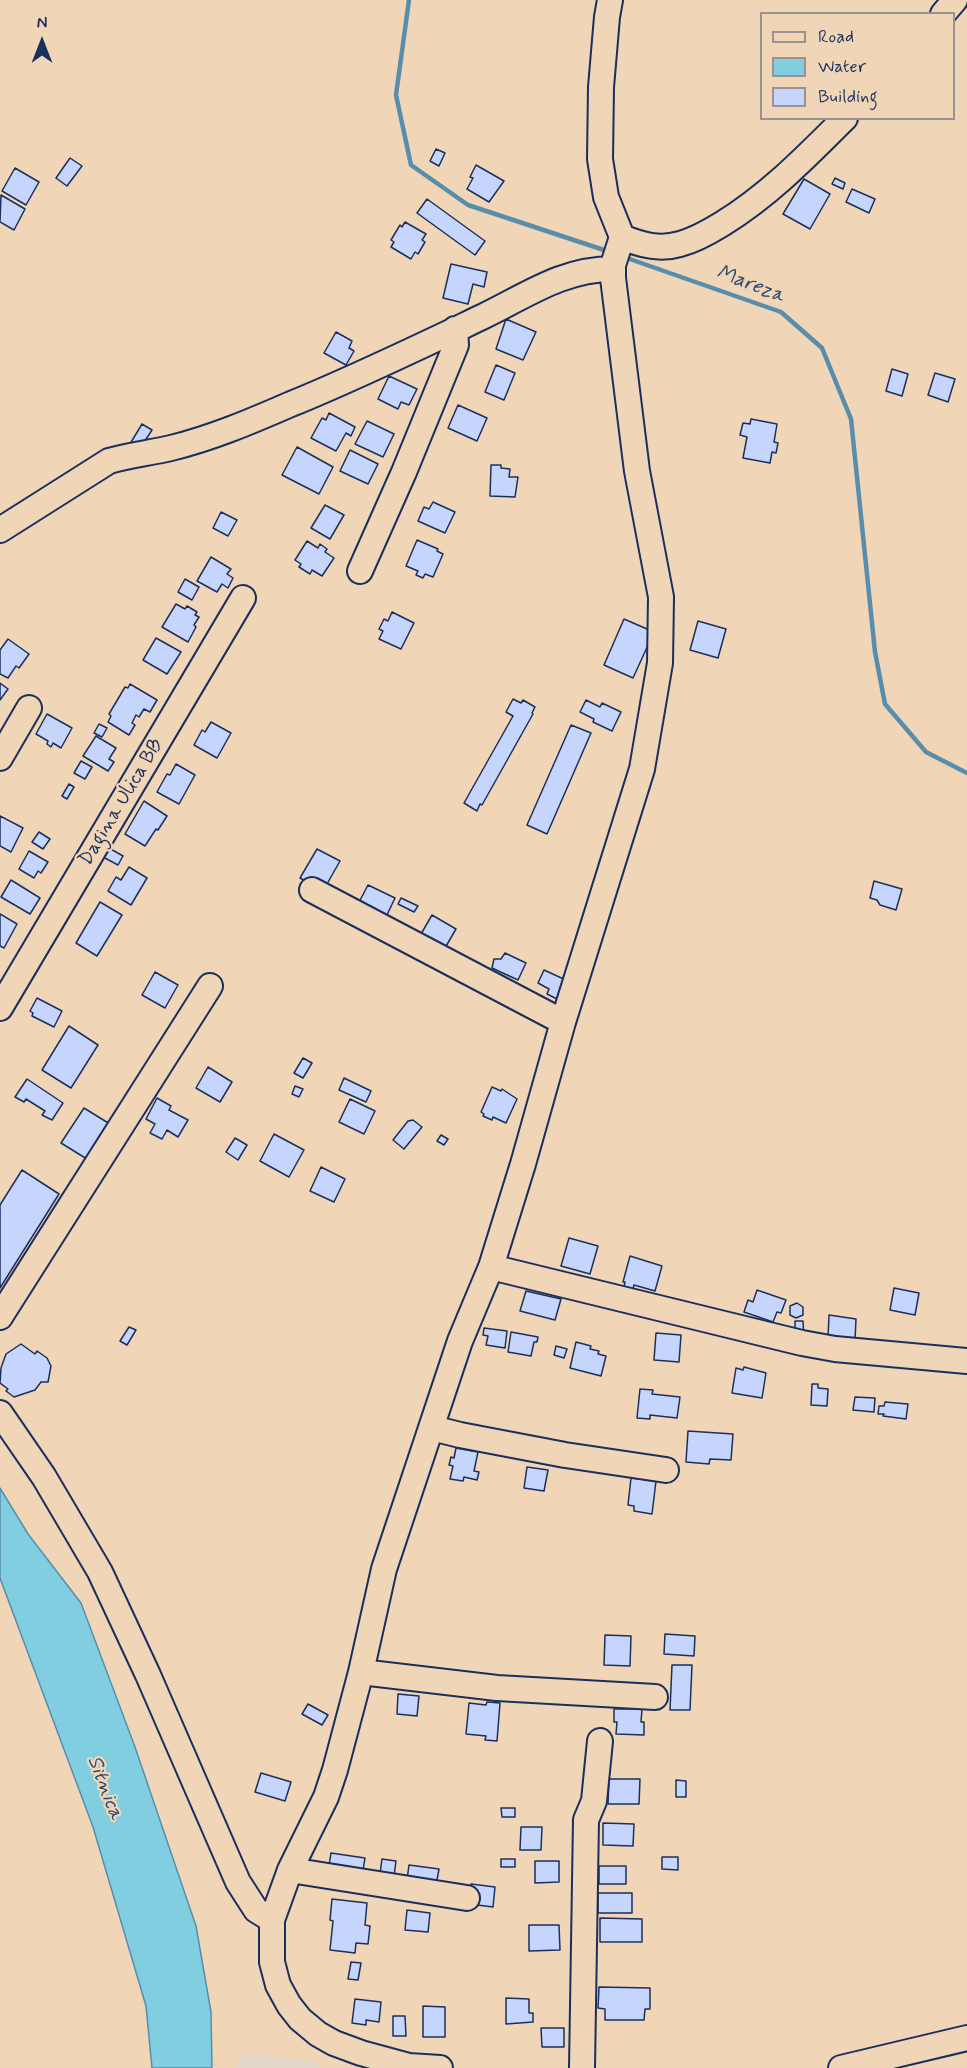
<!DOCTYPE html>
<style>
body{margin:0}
#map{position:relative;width:967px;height:2068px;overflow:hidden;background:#f0d6b7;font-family:Mynerve,sans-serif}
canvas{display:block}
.legend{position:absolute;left:760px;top:12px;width:195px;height:108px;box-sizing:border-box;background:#f0d6b7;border:2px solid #9b9393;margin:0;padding:8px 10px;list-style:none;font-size:18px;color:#1b2f5e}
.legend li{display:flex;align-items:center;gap:12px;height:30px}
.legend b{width:30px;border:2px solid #9b9393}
.north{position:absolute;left:12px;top:12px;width:60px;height:60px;-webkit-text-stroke:4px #f0d6b7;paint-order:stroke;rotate:0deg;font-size:16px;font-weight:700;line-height:24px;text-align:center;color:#1b2f5e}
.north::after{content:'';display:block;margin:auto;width:21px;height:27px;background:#1b2f5e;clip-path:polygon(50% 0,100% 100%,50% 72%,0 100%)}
</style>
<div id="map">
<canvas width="967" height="2068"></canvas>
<ul class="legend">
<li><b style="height:8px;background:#f0d6b7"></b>Road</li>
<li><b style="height:16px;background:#81cee0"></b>Water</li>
<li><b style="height:16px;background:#c6d5fb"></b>Building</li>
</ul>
<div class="north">N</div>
</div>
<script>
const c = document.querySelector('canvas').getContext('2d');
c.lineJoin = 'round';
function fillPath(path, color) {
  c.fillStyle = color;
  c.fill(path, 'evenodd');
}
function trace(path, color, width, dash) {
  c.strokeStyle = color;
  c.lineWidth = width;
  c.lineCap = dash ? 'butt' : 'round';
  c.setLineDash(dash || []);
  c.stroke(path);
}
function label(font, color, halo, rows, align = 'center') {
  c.font = font + ' Mynerve,sans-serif';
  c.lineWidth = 4.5;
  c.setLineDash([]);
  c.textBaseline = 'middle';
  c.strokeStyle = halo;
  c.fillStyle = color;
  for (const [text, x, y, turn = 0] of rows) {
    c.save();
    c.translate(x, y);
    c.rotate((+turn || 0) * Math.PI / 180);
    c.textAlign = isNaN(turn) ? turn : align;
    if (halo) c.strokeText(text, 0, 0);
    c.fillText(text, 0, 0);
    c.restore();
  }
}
fillPath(new Path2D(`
 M 239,2053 L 314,2062 L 319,2068 L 238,2068 Z`), '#e3d6cb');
const water = new Path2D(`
 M 0,1488 L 28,1534 L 81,1603 L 135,1747 L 196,1926 L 211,2012 L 212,2068 L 152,2068 L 146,2006 L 93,1827 L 0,1578 Z`);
fillPath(water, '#81cee0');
trace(water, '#588eac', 1.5);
trace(new Path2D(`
 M 409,0 L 396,95 L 411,165 L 468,205 L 610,252
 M 624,257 L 781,312 L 822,348 L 851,419 L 875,652 L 885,704 L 926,752 L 967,773`), '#588eac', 4.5);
const building = new Path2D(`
 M 436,149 L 445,153 L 439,166 L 430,161 Z
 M 70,158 L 82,166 L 67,186 L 56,178 Z
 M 476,165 L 504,181 L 489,202 L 467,189 L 473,178 L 470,177 Z
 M 15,168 L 39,182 L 26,205 L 2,191 Z
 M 835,178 L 845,183 L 843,189 L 832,184 Z
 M 804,179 L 830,194 L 810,229 L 783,214 Z
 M 852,189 L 875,199 L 869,213 L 846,202 Z
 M 1,195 L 25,209 L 14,230 L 0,222 Z
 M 427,199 L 485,241 L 475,255 L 417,213 Z
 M 405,222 L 426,234 L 422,240 L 425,242 L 418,254 L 415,252 L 411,259 L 391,247 L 394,242 L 391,240 L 400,225 L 402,227 Z
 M 451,264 L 487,272 L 484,287 L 473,284 L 468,304 L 443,298 Z
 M 506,319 L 536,332 L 523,360 L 496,349 Z
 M 336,332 L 352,341 L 349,348 L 354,351 L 346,365 L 324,353 Z
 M 496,365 L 515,373 L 504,400 L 485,392 Z
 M 892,369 L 908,374 L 902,396 L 886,391 Z
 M 935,373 L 955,379 L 948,402 L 928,395 Z
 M 389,376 L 417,389 L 409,405 L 401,402 L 398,409 L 378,399 Z
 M 458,405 L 487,418 L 477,441 L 448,428 Z
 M 329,413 L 355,427 L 351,436 L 346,433 L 336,451 L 311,438 L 322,418 L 326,420 Z
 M 751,419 L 777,424 L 774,442 L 778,443 L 776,453 L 772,452 L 770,463 L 743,458 L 747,437 L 740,435 L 743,423 L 750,424 Z
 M 367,421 L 394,434 L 383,457 L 355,444 Z
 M 142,424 L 152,430 L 139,450 L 130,444 Z
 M 297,447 L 333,467 L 319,494 L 282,475 Z
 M 350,450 L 378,464 L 368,484 L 340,471 Z
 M 491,465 L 501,465 L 501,468 L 510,469 L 509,477 L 518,477 L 515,497 L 490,496 Z
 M 433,502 L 455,512 L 445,533 L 418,521 L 424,507 L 429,509 Z
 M 325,505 L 344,515 L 330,539 L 311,528 Z
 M 221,512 L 237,520 L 228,536 L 213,528 Z
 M 417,540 L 438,549 L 437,551 L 443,554 L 433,577 L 425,574 L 423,578 L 416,575 L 418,571 L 406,566 Z
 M 307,541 L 318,548 L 320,544 L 327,549 L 325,552 L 334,558 L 322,576 L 312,570 L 310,574 L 299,567 L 301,564 L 295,560 Z
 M 211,557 L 231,569 L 227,574 L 233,578 L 228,588 L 222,584 L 217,592 L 197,581 Z
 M 185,579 L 199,587 L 192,600 L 178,592 Z
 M 176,604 L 185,609 L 187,606 L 197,612 L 195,615 L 199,617 L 194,625 L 196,627 L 188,642 L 162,627 Z
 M 392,612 L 414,623 L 401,649 L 379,639 L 383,631 L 379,629 L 384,619 L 388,621 Z
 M 624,619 L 654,632 L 633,678 L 604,665 Z
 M 698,621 L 726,629 L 718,658 L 690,650 Z
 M 156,638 L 181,652 L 167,674 L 143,660 Z
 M 8,639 L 29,654 L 19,668 L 16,666 L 8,678 L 0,674 L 0,650 Z
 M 0,683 L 8,689 L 0,700 Z
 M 130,684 L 157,700 L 150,712 L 144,709 L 139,717 L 136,715 L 132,723 L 135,725 L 129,735 L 108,722 L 111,716 L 109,714 L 125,687 L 128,688 Z
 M 513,699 L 521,703 L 523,700 L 535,707 L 532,713 L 533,714 L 482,805 L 480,804 L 477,811 L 464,803 L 513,716 L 506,712 Z
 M 586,700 L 600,707 L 602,703 L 621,712 L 612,731 L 593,722 L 594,719 L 580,712 Z
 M 47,714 L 72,728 L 61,748 L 53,743 L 51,747 L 47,744 L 48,741 L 36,734 Z
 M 211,722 L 231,733 L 217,758 L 194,745 L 202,730 L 205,732 Z
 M 99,724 L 107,728 L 102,737 L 94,733 Z
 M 571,725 L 591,733 L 547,834 L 527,825 Z
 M 96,736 L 116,748 L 109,759 L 114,762 L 108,771 L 83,756 Z
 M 81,761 L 92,767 L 85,779 L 74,773 Z
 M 176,764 L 195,775 L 179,804 L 157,792 L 167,774 L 170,775 Z
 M 69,784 L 74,787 L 67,799 L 62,796 Z
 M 144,801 L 167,816 L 158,830 L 156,829 L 145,846 L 125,834 Z
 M 0,816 L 23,828 L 11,852 L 0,846 Z
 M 39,832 L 50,839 L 43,849 L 32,842 Z
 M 109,848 L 123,856 L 118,865 L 103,857 Z
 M 317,849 L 340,861 L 323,891 L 300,878 Z
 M 29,851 L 48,862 L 41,873 L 38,871 L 34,878 L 19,869 Z
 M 129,867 L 147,878 L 131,905 L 108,891 L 116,877 L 121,880 Z
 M 11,880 L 40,898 L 30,914 L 1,897 Z
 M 874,881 L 902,889 L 896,910 L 880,905 L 877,900 L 870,898 Z
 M 368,885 L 395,898 L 385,919 L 357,906 Z
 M 401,898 L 418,906 L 414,912 L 398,904 Z
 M 100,902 L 122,915 L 97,956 L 76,943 Z
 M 0,914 L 17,924 L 4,948 L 0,946 Z
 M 432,915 L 456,929 L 445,948 L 421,934 Z
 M 505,953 L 526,963 L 518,980 L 492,968 L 494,959 L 501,959 Z
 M 544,970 L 568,981 L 559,1000 L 547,994 L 549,989 L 538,983 Z
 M 155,972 L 178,985 L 165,1008 L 142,995 Z
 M 37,998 L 62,1011 L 54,1027 L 32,1016 L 33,1013 L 30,1011 Z
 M 69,1026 L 98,1045 L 71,1088 L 42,1070 Z
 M 303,1058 L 312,1063 L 303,1078 L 294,1073 Z
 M 208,1067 L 232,1082 L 220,1102 L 196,1088 Z
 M 344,1078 L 371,1091 L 366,1102 L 339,1090 Z
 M 27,1079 L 63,1103 L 52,1120 L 42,1115 L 45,1111 L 26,1099 L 24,1102 L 15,1097 Z
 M 295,1086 L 303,1089 L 299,1097 L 292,1094 Z
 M 492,1087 L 501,1091 L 502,1089 L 517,1099 L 506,1123 L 493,1117 L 492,1120 L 483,1116 L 484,1114 L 481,1112 Z
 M 157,1098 L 171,1106 L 169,1110 L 188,1120 L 178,1137 L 167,1130 L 162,1139 L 150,1133 L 155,1124 L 146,1119 Z
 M 350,1099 L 375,1111 L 364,1134 L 339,1122 Z
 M 84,1108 L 118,1129 L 95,1164 L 61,1143 Z
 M 413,1120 L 422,1127 L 404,1149 L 393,1140 L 408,1121 Z
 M 274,1134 L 304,1150 L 289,1177 L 260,1161 Z
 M 441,1135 L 448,1139 L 444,1145 L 437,1141 Z
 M 235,1138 L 247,1145 L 238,1160 L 226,1152 Z
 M 321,1167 L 345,1179 L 334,1202 L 310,1191 Z
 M 22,1170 L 59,1194 L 0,1288 L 0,1205 Z
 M 569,1238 L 598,1246 L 590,1274 L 561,1266 Z
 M 630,1256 L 662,1266 L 655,1291 L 634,1285 L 633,1289 L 624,1287 L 625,1282 L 623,1282 Z
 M 894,1288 L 919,1293 L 915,1315 L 890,1310 Z
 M 757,1290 L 786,1300 L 781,1313 L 777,1312 L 773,1322 L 744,1312 L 748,1300 L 753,1302 Z
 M 526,1291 L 561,1299 L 555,1320 L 520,1311 Z
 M 797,1303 L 803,1307 L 803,1315 L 796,1318 L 790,1315 L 790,1306 Z
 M 829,1315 L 856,1319 L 855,1340 L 828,1338 Z
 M 795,1321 L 803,1321 L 804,1340 L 795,1340 Z
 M 129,1327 L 136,1330 L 127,1345 L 120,1341 Z
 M 484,1328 L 507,1331 L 505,1348 L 486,1345 L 488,1336 L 483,1335 Z
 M 511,1332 L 538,1337 L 537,1342 L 534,1342 L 531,1356 L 508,1352 Z
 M 656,1333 L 681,1335 L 679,1362 L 654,1360 Z
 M 576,1342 L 591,1346 L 590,1349 L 599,1351 L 598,1354 L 606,1356 L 601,1376 L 570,1368 Z
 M 21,1344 L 35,1354 L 37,1351 L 47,1358 L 51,1366 L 48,1382 L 41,1382 L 35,1390 L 14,1397 L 6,1391 L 8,1389 L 0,1383 L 1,1368 L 6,1354 Z
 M 556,1346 L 567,1349 L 564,1358 L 554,1355 Z
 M 744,1367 L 766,1373 L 762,1398 L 732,1393 L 736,1368 L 743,1370 Z
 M 812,1384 L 818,1384 L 818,1388 L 828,1389 L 827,1406 L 811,1405 Z
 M 640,1389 L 653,1390 L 652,1394 L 680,1397 L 677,1418 L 650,1415 L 650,1419 L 637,1418 Z
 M 855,1397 L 875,1398 L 874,1412 L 853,1410 Z
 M 885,1402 L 908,1404 L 906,1419 L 883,1416 L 884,1414 L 878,1414 L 879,1406 L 884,1406 Z
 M 688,1431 L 733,1434 L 731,1460 L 710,1459 L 709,1464 L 686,1462 Z
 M 456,1448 L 478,1452 L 474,1471 L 479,1472 L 477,1480 L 464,1477 L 463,1481 L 450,1479 L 453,1466 L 449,1465 L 451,1457 L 454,1458 Z
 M 527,1467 L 548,1470 L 544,1491 L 524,1488 Z
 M 631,1478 L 656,1481 L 652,1514 L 634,1511 L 634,1506 L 628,1505 Z
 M 665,1634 L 695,1636 L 694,1656 L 664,1654 Z
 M 605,1635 L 631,1636 L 630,1666 L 604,1665 Z
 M 672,1665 L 692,1665 L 690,1710 L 670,1710 Z
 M 398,1694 L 419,1696 L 417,1716 L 397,1714 Z
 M 487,1702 L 500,1703 L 497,1741 L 485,1740 L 486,1736 L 466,1734 L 469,1703 L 486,1705 Z
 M 308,1704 L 328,1715 L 322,1725 L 302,1714 Z
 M 614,1709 L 642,1709 L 641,1722 L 644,1722 L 644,1735 L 616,1734 L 617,1722 L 614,1722 Z
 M 261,1773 L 291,1782 L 285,1801 L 255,1792 Z
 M 609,1779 L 640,1779 L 639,1804 L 608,1804 Z
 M 676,1780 L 686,1781 L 686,1797 L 676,1797 Z
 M 501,1808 L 515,1808 L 515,1817 L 502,1817 Z
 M 603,1823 L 634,1824 L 633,1846 L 603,1845 Z
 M 521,1827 L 542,1827 L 541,1850 L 520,1850 Z
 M 331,1853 L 365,1858 L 362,1877 L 328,1872 Z
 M 662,1857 L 678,1857 L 678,1870 L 662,1869 Z
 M 382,1859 L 396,1861 L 394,1876 L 380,1874 Z
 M 501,1859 L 515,1859 L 515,1867 L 501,1867 Z
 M 535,1861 L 559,1861 L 559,1882 L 535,1883 Z
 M 409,1865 L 439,1869 L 435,1891 L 406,1887 Z
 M 599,1866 L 626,1866 L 626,1884 L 599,1884 Z
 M 471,1884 L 495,1887 L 493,1907 L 469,1904 Z
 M 598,1893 L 632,1893 L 632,1913 L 598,1913 Z
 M 332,1899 L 367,1903 L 365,1925 L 370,1926 L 368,1944 L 356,1943 L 355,1953 L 330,1950 L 333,1921 L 330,1920 Z
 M 407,1910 L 430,1913 L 428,1932 L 405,1930 Z
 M 600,1918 L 642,1919 L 642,1942 L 600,1942 Z
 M 529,1925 L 559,1925 L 560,1950 L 529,1951 Z
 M 351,1962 L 361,1963 L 358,1980 L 348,1979 Z
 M 599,1987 L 650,1988 L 650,2009 L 645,2009 L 644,2020 L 605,2020 L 605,2009 L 598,2008 Z
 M 506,1998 L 529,1999 L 529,2013 L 533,2013 L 533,2022 L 506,2024 Z
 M 355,1999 L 381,2002 L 379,2022 L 366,2020 L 366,2025 L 352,2023 Z
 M 423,2006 L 445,2007 L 445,2037 L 423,2037 Z
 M 393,2016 L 405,2016 L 406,2036 L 393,2036 Z
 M 541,2028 L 564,2028 L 564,2047 L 542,2047 Z`);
fillPath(building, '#c6d5fb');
trace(building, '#1b2f5e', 1.5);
const minor = new Path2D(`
 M 610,0 L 607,17 L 601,87 L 600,159 L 606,197 L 622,237
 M 943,14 L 955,0
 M 622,237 C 641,245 660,250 680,244 C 695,240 709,232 722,224 C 769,195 806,157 845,118
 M 0,530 L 109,461 C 129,455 150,453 171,448 C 212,438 252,421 291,404 C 355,378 419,347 482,317 C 526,296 562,269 613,269
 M 360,571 L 404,472 L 456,345 L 455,329
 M 0,758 L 29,708
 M 312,890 L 563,1022
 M 0,1008 L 243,598
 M 491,1267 L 802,1343 L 835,1349 L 967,1361
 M 0,1317 L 210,986
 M 0,1413 L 44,1477 L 100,1572 L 148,1675 L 238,1882 L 256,1910 L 272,1920
 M 432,1428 L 460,1435 L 565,1455 L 666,1470
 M 361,1672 L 497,1688 L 655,1697
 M 290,1870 L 467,1898
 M 440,2068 L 409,2066 L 361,2053 L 334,2043 L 318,2034 L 300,2019 L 289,2005 L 278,1985 L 272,1962 L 272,1920 L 290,1870 L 326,1797 L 335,1770 L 361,1672 L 384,1569 L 460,1341 L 491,1267 L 523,1164 L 563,1022 L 642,769 L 660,663 L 661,597 L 637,471 L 613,278 L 613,265 L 622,237
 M 582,2068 L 586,1820 L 594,1801 L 600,1741
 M 841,2068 L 967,2038`);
trace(minor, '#1b2f5e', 28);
trace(minor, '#f0d6b7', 24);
label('20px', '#1b2f5e', '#f0d6b7', [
 ["Dagina Ulica BB",122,803,-59]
]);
label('italic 21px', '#2a4772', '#f0d6b7', [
 ["Mareza",750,285,21],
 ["Sitnica",104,1788,69]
]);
</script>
